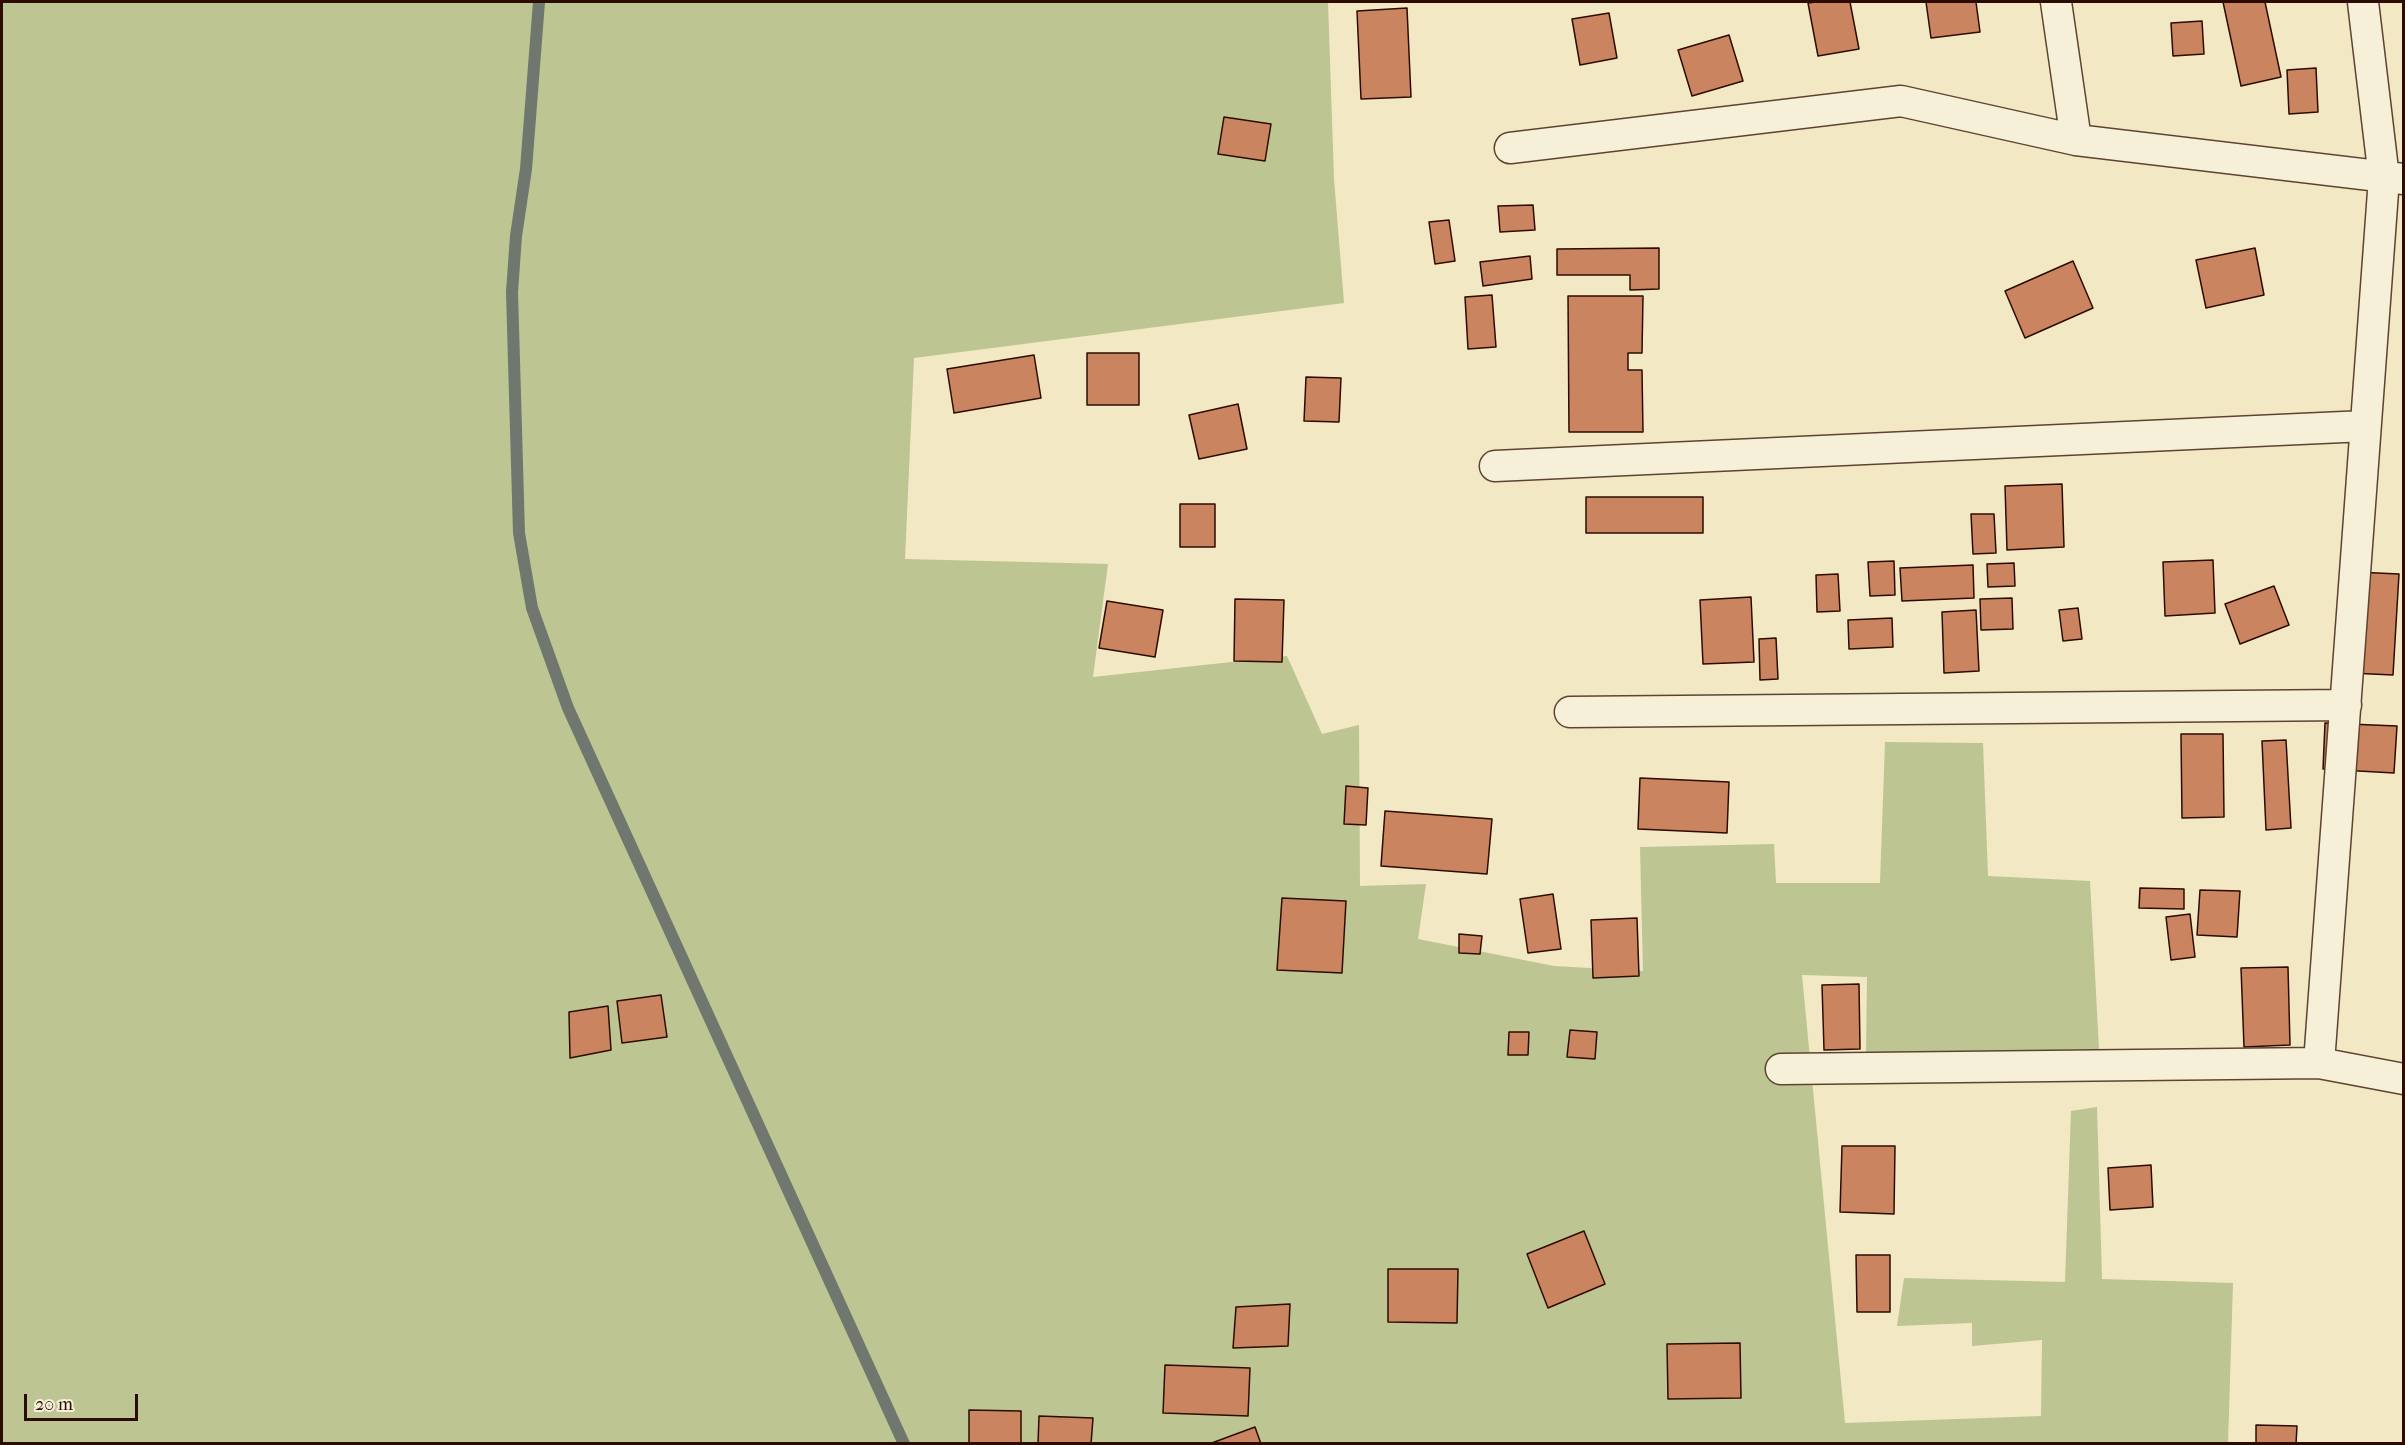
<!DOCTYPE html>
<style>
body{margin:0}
#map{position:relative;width:2405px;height:1445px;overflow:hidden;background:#f2e8c4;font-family:"IM FELL French Canon",serif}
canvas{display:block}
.frame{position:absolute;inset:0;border:3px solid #2c0c00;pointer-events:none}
.scale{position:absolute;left:24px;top:1394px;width:114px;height:27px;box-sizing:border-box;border:3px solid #2c0c00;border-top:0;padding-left:8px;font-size:18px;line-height:21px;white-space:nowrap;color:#2c0c00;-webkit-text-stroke:4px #f7f0d9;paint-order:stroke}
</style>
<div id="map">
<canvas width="2405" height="1445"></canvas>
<div class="frame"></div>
<div class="scale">20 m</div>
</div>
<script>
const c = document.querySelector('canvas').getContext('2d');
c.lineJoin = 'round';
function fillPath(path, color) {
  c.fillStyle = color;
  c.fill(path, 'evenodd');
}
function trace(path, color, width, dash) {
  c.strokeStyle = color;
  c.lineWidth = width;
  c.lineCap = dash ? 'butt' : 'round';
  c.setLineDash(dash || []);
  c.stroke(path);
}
fillPath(new Path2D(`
 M 2,2 L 1328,2 L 1334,179 L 1344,303 L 914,358 L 905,559 L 1108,564 L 1093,677 L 1287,656 L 1322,734 L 1359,725 L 1360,886 L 1426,884 L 1418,939 L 1554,966 L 1643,971 L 1640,847 L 1774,844 L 1776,883 L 1880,883 L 1885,742 L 1983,743 L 1988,876 L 2090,881 L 2099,1049 L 1866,1054 L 1867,977 L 1802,975 L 1845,1423 L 2041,1416 L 2042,1340 L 1972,1346 L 1972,1323 L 1897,1326 L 1904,1278 L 2065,1282 L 2071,1111 L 2097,1107 L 2102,1279 L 2233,1283 L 2228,1443 L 2,1444 Z`), '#bdc592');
trace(new Path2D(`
 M 539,2 L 526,169 L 516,236 L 512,292 L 519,533 L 532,608 L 568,708 L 904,1444`), '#6f776f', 12);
const building = new Path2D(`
 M 1816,2 L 1850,2 L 1859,49 L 1818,56 L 1808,3 Z
 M 1926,2 L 1976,2 L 1980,32 L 1931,38 Z
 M 2223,2 L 2265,2 L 2281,77 L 2241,86 Z
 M 1407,8 L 1411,97 L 1361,99 L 1357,11 Z
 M 1609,13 L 1617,58 L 1580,65 L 1572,19 Z
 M 2202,21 L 2204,54 L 2173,56 L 2171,23 Z
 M 1729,35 L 1743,81 L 1692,96 L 1678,50 Z
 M 2316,68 L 2318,112 L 2289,114 L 2287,70 Z
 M 1224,117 L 1271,124 L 1265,161 L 1218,154 Z
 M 1533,205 L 1535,230 L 1500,232 L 1498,206 Z
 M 1449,220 L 1455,261 L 1435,264 L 1429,222 Z
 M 1659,248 L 1659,289 L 1630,290 L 1630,275 L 1557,275 L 1557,249 Z
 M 2255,248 L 2264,295 L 2206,308 L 2196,260 Z
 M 1530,256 L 1532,279 L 1483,286 L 1480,262 Z
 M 2073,261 L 2093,308 L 2025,338 L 2005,291 Z
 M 1492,295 L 1496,347 L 1468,349 L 1465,297 Z
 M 1568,296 L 1643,296 L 1642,353 L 1628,353 L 1628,370 L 1642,370 L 1643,432 L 1569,432 Z
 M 1087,353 L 1139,353 L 1139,405 L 1087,405 Z
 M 1034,355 L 1041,398 L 954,413 L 947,369 Z
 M 1306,377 L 1341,378 L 1339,422 L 1304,421 Z
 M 1238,404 L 1247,449 L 1199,459 L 1189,415 Z
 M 2062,484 L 2064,547 L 2007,550 L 2005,486 Z
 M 1586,497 L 1703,497 L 1703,533 L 1586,533 Z
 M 1180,504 L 1215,504 L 1215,547 L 1180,547 Z
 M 1971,514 L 1994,514 L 1996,553 L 1973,554 Z
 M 2213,560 L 2215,613 L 2165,616 L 2163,562 Z
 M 1894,561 L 1895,595 L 1870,596 L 1868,562 Z
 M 2014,563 L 2015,586 L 1988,587 L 1987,564 Z
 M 1973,565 L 1974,598 L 1902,601 L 1900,568 Z
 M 2356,572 L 2399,574 L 2393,675 L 2350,673 Z
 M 1838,574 L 1840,611 L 1817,612 L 1816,575 Z
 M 2274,586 L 2289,625 L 2240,644 L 2225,604 Z
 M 1751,597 L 1754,662 L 1703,664 L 1700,600 Z
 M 2012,598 L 2013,629 L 1981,630 L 1980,599 Z
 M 1235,599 L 1284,600 L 1282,662 L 1234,661 Z
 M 1107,601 L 1163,610 L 1155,657 L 1099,648 Z
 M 2078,608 L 2082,639 L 2063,641 L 2059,610 Z
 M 1976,610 L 1979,671 L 1944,673 L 1942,612 Z
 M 1892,618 L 1893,647 L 1849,649 L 1848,620 Z
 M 1776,638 L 1778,679 L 1760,680 L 1759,639 Z
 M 2325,723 L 2397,726 L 2394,773 L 2323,769 Z
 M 2181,734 L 2223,734 L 2224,817 L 2182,818 Z
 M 2286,740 L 2291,828 L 2266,830 L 2262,741 Z
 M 1640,778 L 1729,782 L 1727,833 L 1638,829 Z
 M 1346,786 L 1368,788 L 1366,825 L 1344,824 Z
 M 1385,811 L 1492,819 L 1487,874 L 1381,866 Z
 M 2140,888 L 2184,889 L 2184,909 L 2139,908 Z
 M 2200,890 L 2240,891 L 2237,937 L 2197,935 Z
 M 1553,894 L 1561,949 L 1528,953 L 1520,899 Z
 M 1282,898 L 1346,901 L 1342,973 L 1277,970 Z
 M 2190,914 L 2195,957 L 2171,960 L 2166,917 Z
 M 1637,918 L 1639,976 L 1593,978 L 1591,920 Z
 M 1459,934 L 1482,936 L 1480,954 L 1459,953 Z
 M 2288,967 L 2290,1045 L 2244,1047 L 2241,968 Z
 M 1859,984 L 1860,1049 L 1824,1050 L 1822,985 Z
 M 661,995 L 667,1037 L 622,1043 L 617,1001 Z
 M 608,1006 L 611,1050 L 570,1058 L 569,1012 Z
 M 1570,1030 L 1597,1032 L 1595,1059 L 1567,1057 Z
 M 1509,1032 L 1529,1032 L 1528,1055 L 1508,1055 Z
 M 1842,1146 L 1895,1146 L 1894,1214 L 1840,1212 Z
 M 2151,1165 L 2153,1207 L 2110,1210 L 2108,1168 Z
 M 1584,1231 L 1605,1284 L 1548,1308 L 1527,1254 Z
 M 1856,1255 L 1890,1255 L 1890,1312 L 1857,1312 Z
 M 1388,1269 L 1458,1269 L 1457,1323 L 1388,1322 Z
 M 1290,1304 L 1288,1346 L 1233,1348 L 1236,1307 Z
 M 1740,1343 L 1741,1398 L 1668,1399 L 1667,1344 Z
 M 1165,1365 L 1250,1368 L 1248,1416 L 1163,1413 Z
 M 969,1410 L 1021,1411 L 1021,1444 L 969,1444 Z
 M 1039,1416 L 1093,1418 L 1091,1444 L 1038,1444 Z
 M 2256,1425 L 2297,1426 L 2296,1444 L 2256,1444 Z
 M 1255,1427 L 1261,1444 L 1209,1444 Z`);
fillPath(building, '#ca845f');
trace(building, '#2c0c00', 1.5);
const minor = new Path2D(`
 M 2056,2 L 2076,140
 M 1510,148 L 1901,101 L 2076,140 L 2404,179
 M 1495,466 L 2365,426
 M 1570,712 L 2346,705
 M 2319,1063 L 2384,178 L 2363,2
 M 1781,1069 L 2319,1063 L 2404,1079`);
trace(minor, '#5e4331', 33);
trace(minor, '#f7f0d9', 30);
</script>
